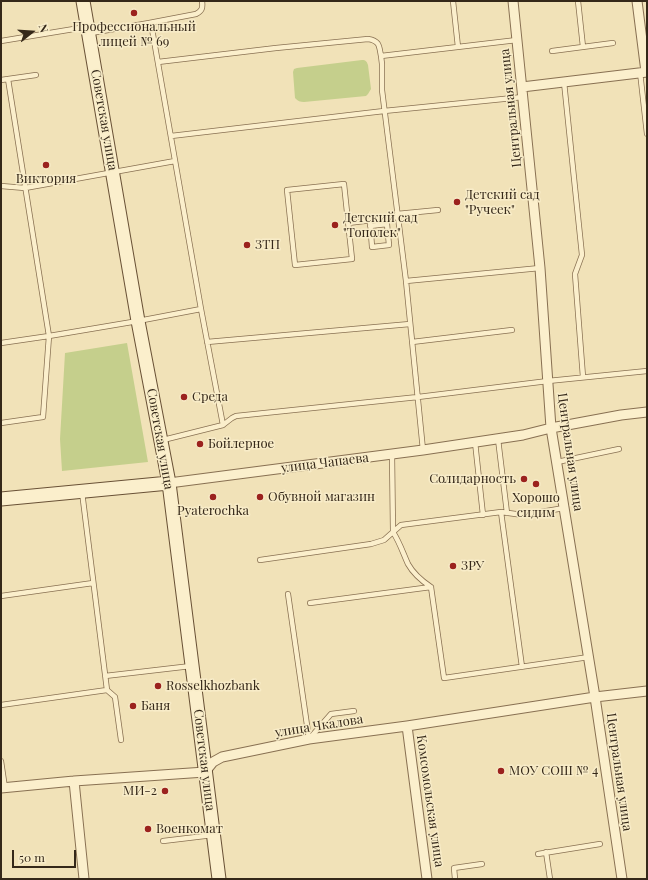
<!DOCTYPE html>
<meta charset="utf-8">
<style>
body{margin:0}
#map{position:relative;width:648px;height:880px;overflow:hidden;background:#f1e2b8;font-family:"Playfair Display",serif}
canvas{display:block}
.frame{position:absolute;inset:0;border:2px solid #352819;pointer-events:none}
.north{position:absolute;left:12px;top:12px;width:40px;height:40px;-webkit-text-stroke:3px #f8ecc8;paint-order:stroke;rotate:73deg;font-size:11px;font-weight:700;line-height:16px;text-align:center;color:#352819}
.north::after{content:'';display:block;margin:auto;width:14px;height:18px;background:#352819;clip-path:polygon(50% 0,100% 100%,50% 72%,0 100%)}
.scale{position:absolute;left:12px;top:850px;width:64px;height:18px;box-sizing:border-box;border:2px solid #352819;border-top:0;padding-left:5px;font-size:12px;line-height:14px;white-space:nowrap;color:#352819;-webkit-text-stroke:3px #f8ecc8;paint-order:stroke}
</style>
<div id="map">
<canvas width="648" height="880"></canvas>
<div class="frame"></div>
<div class="north">N</div>
<div class="scale">50 m</div>
</div>
<script>
const c = document.querySelector('canvas').getContext('2d');
c.lineJoin = 'round';
function fillPath(path, color) {
  c.fillStyle = color;
  c.fill(path, 'evenodd');
}
function trace(path, color, width, dash) {
  c.strokeStyle = color;
  c.lineWidth = width;
  c.lineCap = dash ? 'butt' : 'round';
  c.setLineDash(dash || []);
  c.stroke(path);
}
function label(font, color, halo, rows, align = 'center') {
  c.font = font + ' "Playfair Display",serif';
  c.lineWidth = 3;
  c.setLineDash([]);
  c.textBaseline = 'middle';
  c.strokeStyle = halo;
  c.fillStyle = color;
  for (const [text, x, y, turn = 0] of rows) {
    c.save();
    c.translate(x, y);
    c.rotate((+turn || 0) * Math.PI / 180);
    c.textAlign = isNaN(turn) ? turn : align;
    if (halo) c.strokeText(text, 0, 0);
    c.fillText(text, 0, 0);
    c.restore();
  }
}
fillPath(new Path2D(`
 M 362,60 C 366,60 367,62 368,65 L 371,89 L 368,94 L 366,96 L 304,102 C 300,102 298,101 295,98 L 293,72 L 294,69 L 297,68 Z
 M 127,343 L 148,462 L 62,471 L 60,439 L 65,353 Z`), '#c5cf8c');
const lane = new Path2D(`
 M 453,1 L 458,47
 M 578,1 L 583,47
 M 149,23 L 196,14 C 202,11 203,8 202,1
 M 91,33 L 149,23 L 152,29 L 201,309 L 223,425 L 163,440
 M 1,41 L 86,27
 M 552,51 L 613,43
 M 381,56 L 382,64 L 382,90 L 406,281 L 423,450
 M 158,62 L 276,48 L 368,39 C 380,41 379,46 381,56 L 517,40
 M 640,72 L 647,134
 M 8,79 L 49,336 L 138,321 L 201,309
 M 1,80 L 36,75
 M 564,82 L 582,255 L 575,274 L 583,377
 M 171,136 L 384,111 L 523,97
 M 344,184 L 352,259 L 295,265 L 287,190 Z
 M 1,186 L 25,188 L 175,161
 M 397,214 L 438,210
 M 370,220 L 372,247 L 389,245 L 387,224 L 370,226
 M 348,223 L 398,217
 M 406,281 L 540,268
 M 207,342 L 410,324
 M 412,342 L 512,330
 M 1,343 L 49,336 L 43,417 L 1,423
 M 223,425 L 232,418 L 236,416 L 418,397 L 548,381 L 647,371
 M 498,439 L 507,513
 M 475,442 L 483,515
 M 557,462 L 619,449
 M 501,512 L 522,667
 M 260,560 L 371,544 L 384,540 L 393,532 L 392,454
 M 431,587 C 422,581 413,573 408,564 C 403,553 400,543 393,532 L 401,525 L 501,512 L 523,515 L 564,508
 M 431,587 L 444,678 L 589,657
 M 288,594 L 309,739
 M 1,596 L 93,583
 M 310,603 L 431,587
 M 105,676 L 191,666
 M 107,690 L 115,697 L 121,740
 M 1,705 L 107,690 L 82,492
 M 310,738 L 331,714 L 354,711
 M 1,761 L 5,788
 M 163,841 L 213,835
 M 546,852 L 550,879
 M 538,854 L 600,844
 M 455,879 L 454,868 L 482,864`);
const street = new Path2D(`
 M 513,1 L 540,268 L 551,428 L 595,697 L 622,879
 M 637,1 L 646,72
 M 522,87 L 647,72
 M 169,483 L 423,450 L 523,435 L 551,428 L 621,415 L 647,412
 M 407,726 L 427,879
 M 74,781 L 84,879
 M 1,788 L 74,781 L 205,772 L 213,762 L 222,757 L 309,739 L 407,726 L 595,697 L 647,691`);
const secondary = new Path2D(`
 M 83,1 L 138,321 L 169,483 L 219,879
 M 1,499 L 169,483`);
trace(lane, '#887052', 6);
trace(street, '#887052', 11);
trace(secondary, '#695136', 15);
trace(lane, '#fbefcc', 4.5);
trace(street, '#fbefcc', 9);
trace(secondary, '#fbefcc', 13);
for (const [x, y, r, color] of [
 [134,13,4,"#9b221e"],
 [46,165,4,"#9b221e"],
 [457,202,4,"#9b221e"],
 [335,225,4,"#9b221e"],
 [247,245,4,"#9b221e"],
 [184,397,4,"#9b221e"],
 [200,444,4,"#9b221e"],
 [524,479,4,"#9b221e"],
 [536,484,4,"#9b221e"],
 [213,497,4,"#9b221e"],
 [260,497,4,"#9b221e"],
 [453,566,4,"#9b221e"],
 [158,686,4,"#9b221e"],
 [133,706,4,"#9b221e"],
 [501,771,4,"#9b221e"],
 [165,791,4,"#9b221e"],
 [148,829,4,"#9b221e"]
]) {
  const dot = new Path2D();
  dot.arc(x, y, r, 0, 2 * Math.PI);
  c.fillStyle = color;
  c.fill(dot);
  trace(dot, '#f8ecc8', 1.5);
}
label('13px', '#352819', '#f8ecc8', [
 ["Профессиональный",134,27,"center"],
 ["лицей № 69",134,42,"center"],
 ["Виктория",46,179,"center"],
 ["Детский сад",465,195],
 ["\"Ручеек\"",465,210],
 ["Детский сад",343,218],
 ["\"Тополек\"",343,233],
 ["ЗТП",255,245],
 ["Среда",192,397],
 ["Бойлерное",208,444],
 ["Солидарность",516,479,"right"],
 ["Обувной магазин",268,497],
 ["Хорошо",536,498,"center"],
 ["сидим",536,513,"center"],
 ["Pyaterochka",213,511,"center"],
 ["ЗРУ",461,566],
 ["Rosselkhozbank",166,686],
 ["Баня",141,706],
 ["МОУ СОШ № 4",509,771],
 ["МИ-2",157,791,"right"],
 ["Военкомат",156,829]
], 'left');
label('13px', '#352819', '#f8ecc8', [
 ["Центральная улица",511,108,-96],
 ["Советская улица",104,120,80],
 ["Советская улица",160,439,80],
 ["Центральная улица",570,452,82],
 ["улица Чапаева",325,463,-7],
 ["улица Чкалова",319,726,-9],
 ["Советская улица",204,760,83],
 ["Центральная улица",619,772,82],
 ["Комсомольская улица",430,801,82]
]);
</script>
